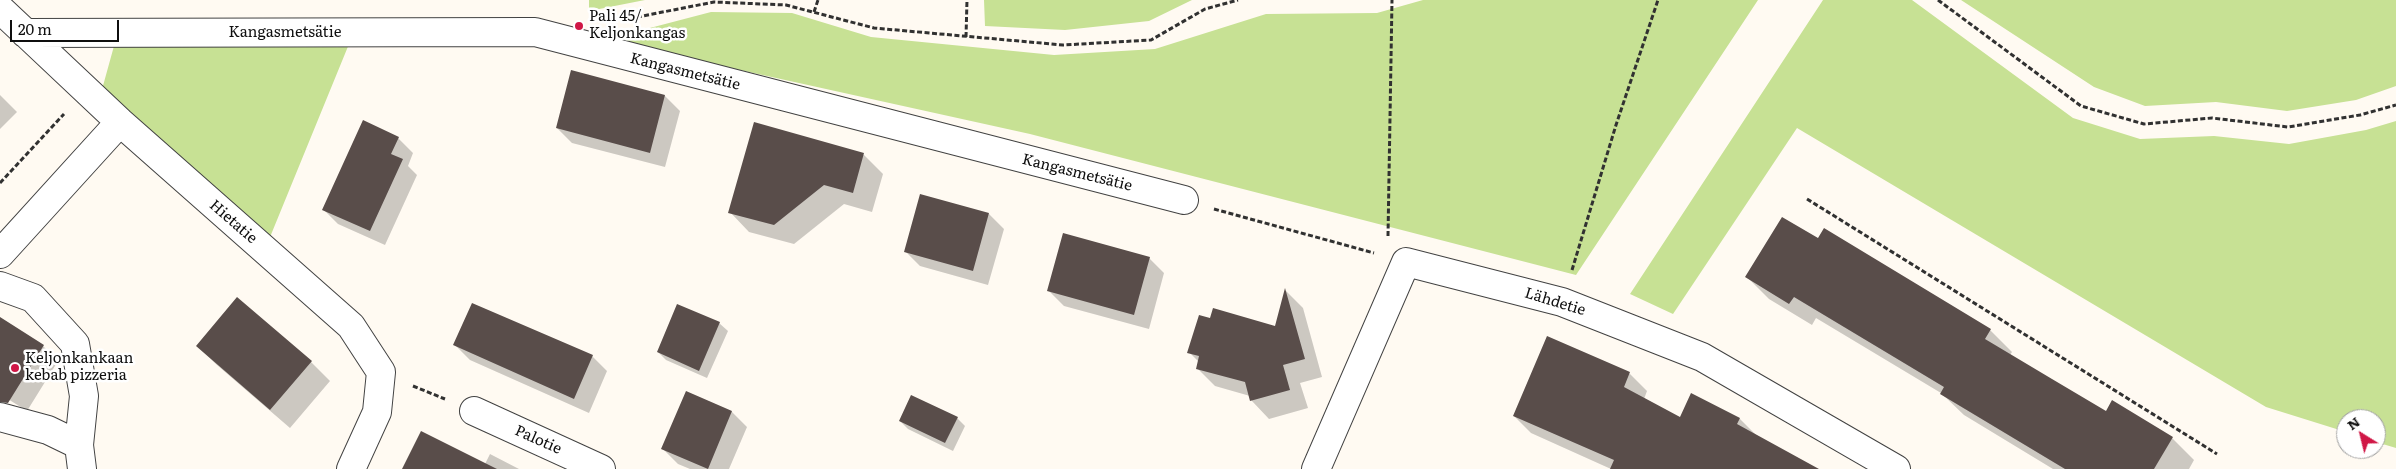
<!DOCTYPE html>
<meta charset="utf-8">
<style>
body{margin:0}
#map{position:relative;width:2396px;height:469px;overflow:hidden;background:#fffaf2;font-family:Literata,serif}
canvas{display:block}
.north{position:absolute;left:2336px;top:409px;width:50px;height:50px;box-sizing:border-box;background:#fff;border:1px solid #9f9f9f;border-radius:50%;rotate:324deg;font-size:14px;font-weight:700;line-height:20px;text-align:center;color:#0f0f0f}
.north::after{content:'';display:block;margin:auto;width:18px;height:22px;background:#d01746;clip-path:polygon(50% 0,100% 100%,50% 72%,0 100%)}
.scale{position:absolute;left:10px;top:20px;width:109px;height:22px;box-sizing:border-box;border:2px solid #0f0f0f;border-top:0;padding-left:6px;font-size:15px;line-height:18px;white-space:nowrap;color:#0f0f0f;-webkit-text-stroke:4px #fff;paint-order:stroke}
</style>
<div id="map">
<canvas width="2396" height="469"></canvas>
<div class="north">N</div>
<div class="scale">20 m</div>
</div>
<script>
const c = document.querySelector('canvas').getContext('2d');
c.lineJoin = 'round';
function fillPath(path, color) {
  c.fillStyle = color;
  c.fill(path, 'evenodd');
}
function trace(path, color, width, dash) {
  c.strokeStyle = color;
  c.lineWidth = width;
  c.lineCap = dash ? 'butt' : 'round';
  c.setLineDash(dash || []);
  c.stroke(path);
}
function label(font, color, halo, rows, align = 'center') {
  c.font = font + ' Literata,serif';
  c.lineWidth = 5;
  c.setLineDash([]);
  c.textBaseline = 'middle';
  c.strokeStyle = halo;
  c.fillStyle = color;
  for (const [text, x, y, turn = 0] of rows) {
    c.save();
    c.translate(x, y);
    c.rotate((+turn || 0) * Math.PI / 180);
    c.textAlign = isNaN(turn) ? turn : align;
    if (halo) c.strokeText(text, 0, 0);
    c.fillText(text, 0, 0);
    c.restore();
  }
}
fillPath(new Path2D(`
 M 589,0 L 645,0 L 589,11 Z
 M 984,0 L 1192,0 L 1149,21 L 1065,30 L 985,26 Z
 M 1423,0 L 1758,0 L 1576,275 L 1030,134 L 604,40 L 711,12 L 792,13 L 871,37 L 1054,55 L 1155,49 L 1266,14 L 1377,13 Z
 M 1823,0 L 1912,0 L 2073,118 L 2140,139 L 2214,136 L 2289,144 L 2366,130 L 2396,121 L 2396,448 L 2376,442 L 2376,419 L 2346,419 L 2346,432 L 2266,407 L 1797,128 L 1673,314 L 1630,294 Z
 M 1961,0 L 2396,0 L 2396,86 L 2356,100 L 2287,111 L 2216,102 L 2145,106 L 2094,87 Z
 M 349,44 L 268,242 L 101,93 L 114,46 Z`), '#c7e194');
fillPath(new Path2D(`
 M 572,72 L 665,96 L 680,111 L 665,167 L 572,143 L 557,128 Z
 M 0,95 L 17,112 L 0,129 Z
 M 755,124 L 864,155 L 883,174 L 872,212 L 844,204 L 794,244 L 749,232 L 730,212 Z
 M 398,138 L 413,153 L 408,166 L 417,175 L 385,245 L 338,224 L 323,209 Z
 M 989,214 L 1004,229 L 988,285 L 920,266 L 905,251 Z
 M 1818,240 L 1990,330 L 2012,352 L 2010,355 L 2106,412 L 2112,402 L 2172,438 L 2194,460 L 2189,469 L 2053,469 L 1964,415 L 1941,393 L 1816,318 L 1812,325 L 1769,299 L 1747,277 Z
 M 1149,258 L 1164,273 L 1149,329 L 1064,306 L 1049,291 Z
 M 1286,291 L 1303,308 L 1322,377 L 1300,383 L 1308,408 L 1269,419 L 1252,401 L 1250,396 L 1215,386 L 1197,368 L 1199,362 L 1189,352 L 1276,328 Z
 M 0,319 L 43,346 L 58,361 L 27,411 L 0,394 Z
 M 719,323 L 728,331 L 707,378 L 666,360 L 658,352 Z
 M 1548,338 L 1630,374 L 1647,391 L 1644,399 L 1680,418 L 1692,395 L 1740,419 L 1757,436 L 1817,469 L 1611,469 L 1531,433 L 1514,416 Z
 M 455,345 L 592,356 L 607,371 L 589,413 L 470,360 Z
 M 197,346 L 311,362 L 330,381 L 290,428 L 217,365 Z
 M 686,393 L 732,412 L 747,427 L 729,469 L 690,469 L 678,464 L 663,449 Z
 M 957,418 L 965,426 L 953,451 L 908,429 L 900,421 Z
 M 490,454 L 519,469 L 408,469 L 485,464 Z`), '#0003');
fillPath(new Path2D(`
 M 571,70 L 665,95 L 650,153 L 556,128 Z
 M 363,120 L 399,137 L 391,154 L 403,159 L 370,231 L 322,210 Z
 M 754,122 L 864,153 L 853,193 L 824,185 L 774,225 L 728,213 Z
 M 920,194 L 989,213 L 973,271 L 904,252 Z
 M 1782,217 L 1818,238 L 1824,228 L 1991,329 L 1985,339 L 2052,379 L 2106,411 L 2112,400 L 2173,437 L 2154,469 L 2065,469 L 1940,394 L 1944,387 L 1794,297 L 1789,304 L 1745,277 Z
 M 1063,233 L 1150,257 L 1134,315 L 1047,291 Z
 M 1285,288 L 1305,359 L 1283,365 L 1290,390 L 1250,401 L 1245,382 L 1196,369 L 1199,356 L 1187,353 L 1199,315 L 1210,318 L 1213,308 L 1275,326 Z
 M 237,297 L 312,361 L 270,410 L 196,346 Z
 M 472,303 L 593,355 L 574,399 L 453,345 Z
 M 677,304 L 720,322 L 699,371 L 657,352 Z
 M 0,317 L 44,345 L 8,403 L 0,402 Z
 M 1547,336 L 1630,372 L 1624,387 L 1680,417 L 1691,393 L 1740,418 L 1737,424 L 1819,469 L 1610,469 L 1614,460 L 1513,416 Z
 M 686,391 L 732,411 L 708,469 L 661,449 Z
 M 911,395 L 958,417 L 945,443 L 899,421 Z
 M 421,431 L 497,469 L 402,469 Z`), '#594d4a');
const minor = new Path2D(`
 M 0,9 L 120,122 L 351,326 L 381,372 L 377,412 L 351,469
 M 25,33 L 535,32 L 1184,200
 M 0,254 L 120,122
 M 0,286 L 33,298 L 75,344 L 84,396 L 79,445 L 82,469
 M 474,411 L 601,469
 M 0,417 L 48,430 L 79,445
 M 1316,469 L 1406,262 L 1562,302 L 1702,357 L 1896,469`);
trace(minor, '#424242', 30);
trace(new Path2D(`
 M 1938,0 L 2081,106 L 2144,124 L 2212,118 L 2288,127 L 2360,115 L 2396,105
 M 814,12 L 818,0
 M 622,20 L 714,2 L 786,5 L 874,28 L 1063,45 L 1151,40 L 1205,9 L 1238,0
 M 966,37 L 967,0
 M 0,183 L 64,114
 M 1807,199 L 2217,454
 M 1214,209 L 1374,253
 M 1388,236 L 1392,0
 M 1572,270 L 1616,125 L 1658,0
 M 413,386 L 445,399`), '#313131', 3, [5, 2.5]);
trace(minor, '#fff', 28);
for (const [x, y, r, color] of [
 [579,26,5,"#d01746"],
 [15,368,5,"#d01746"]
]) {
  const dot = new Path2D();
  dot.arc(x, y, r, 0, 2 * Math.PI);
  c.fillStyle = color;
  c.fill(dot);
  trace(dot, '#fff', 2);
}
label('15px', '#0f0f0f', '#fff', [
 ["Pali 45/",589,17],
 ["Keljonkangas",589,34],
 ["Keljonkankaan",25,359],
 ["kebab pizzeria",25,376]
], 'left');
label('15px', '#0f0f0f', '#fff', [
 ["Kangasmetsätie",285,33],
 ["Kangasmetsätie",685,72,14],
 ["Kangasmetsätie",1077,173,14],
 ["Hietatie",233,222,41],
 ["Lähdetie",1555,302,17],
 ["Palotie",538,440,24]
]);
</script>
